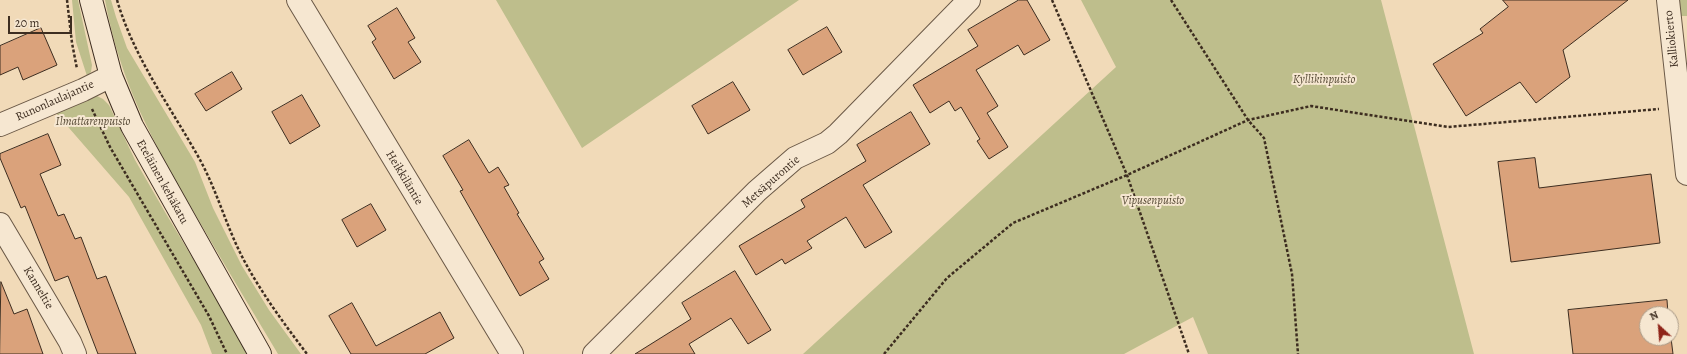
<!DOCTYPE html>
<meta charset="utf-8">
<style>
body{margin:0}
#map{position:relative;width:1687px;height:354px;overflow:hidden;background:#f1dab8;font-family:Alegreya,serif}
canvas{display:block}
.north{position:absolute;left:1639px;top:306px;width:40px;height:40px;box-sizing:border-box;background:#f6e7d1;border:1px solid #ac9d8a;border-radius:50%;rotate:334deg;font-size:11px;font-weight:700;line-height:16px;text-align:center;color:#3d2d20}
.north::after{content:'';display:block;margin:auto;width:14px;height:18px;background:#8f2418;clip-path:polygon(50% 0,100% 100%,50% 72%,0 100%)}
.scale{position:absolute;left:8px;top:16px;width:64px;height:18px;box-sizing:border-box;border:2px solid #3d2d20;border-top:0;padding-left:5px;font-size:12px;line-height:14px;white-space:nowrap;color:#3d2d20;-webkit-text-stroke:3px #f6e7d1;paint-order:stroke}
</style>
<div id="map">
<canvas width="1687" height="354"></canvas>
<div class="north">N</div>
<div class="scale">20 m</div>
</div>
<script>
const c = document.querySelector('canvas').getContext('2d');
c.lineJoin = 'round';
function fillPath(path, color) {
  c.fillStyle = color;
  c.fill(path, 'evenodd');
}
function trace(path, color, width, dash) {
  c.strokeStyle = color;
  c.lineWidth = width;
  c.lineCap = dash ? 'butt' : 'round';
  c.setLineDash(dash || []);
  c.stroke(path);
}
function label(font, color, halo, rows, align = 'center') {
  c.font = font + ' Alegreya,serif';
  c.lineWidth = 4;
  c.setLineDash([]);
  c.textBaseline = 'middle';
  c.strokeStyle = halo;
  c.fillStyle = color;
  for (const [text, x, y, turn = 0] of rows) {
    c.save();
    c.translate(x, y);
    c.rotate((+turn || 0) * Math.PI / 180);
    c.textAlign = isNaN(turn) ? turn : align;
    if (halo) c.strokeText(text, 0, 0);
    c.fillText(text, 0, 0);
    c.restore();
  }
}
fillPath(new Path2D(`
 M 72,0 L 78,0 L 92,65 L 91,72 L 87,76 L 76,42 Z
 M 105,0 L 111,0 L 116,17 L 127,48 L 195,162 L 213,208 L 242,266 L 269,310 L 301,354 L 278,354 C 250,307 222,261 195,214 C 153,142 120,83 105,0 Z
 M 496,0 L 799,0 L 582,148 Z
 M 1081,0 L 1381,0 L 1474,354 L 1208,354 L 1193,317 L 1124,354 L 803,354 L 1116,67 Z
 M 1679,0 L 1687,0 L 1687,16 L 1681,16 Z
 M 95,95 L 103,99 L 109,105 L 135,160 L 165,212 L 250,354 L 212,354 L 201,325 L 129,197 L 56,113 Z`), '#bebe8c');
const building = new Path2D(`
 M 1019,0 L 1027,0 L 1050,40 L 1024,55 L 1018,45 L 976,70 L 998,106 L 987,113 L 1008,147 L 989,159 L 977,141 L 980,139 L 961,107 L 955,111 L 949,101 L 930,113 L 913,85 L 978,46 L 968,30 Z
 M 1503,0 L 1628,0 L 1563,50 L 1570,77 L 1536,103 L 1520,82 L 1466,116 L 1433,64 L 1483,33 L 1480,29 L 1508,7 Z
 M 397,8 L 415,38 L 408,42 L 421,62 L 394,79 L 372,42 L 376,39 L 368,26 Z
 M 827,27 L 842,52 L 803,75 L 788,50 Z
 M 41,28 L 57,65 L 23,80 L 18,67 L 0,75 L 0,46 Z
 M 232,72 L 242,89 L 206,111 L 195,94 Z
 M 733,82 L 750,110 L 708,134 L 692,106 Z
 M 302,95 L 320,126 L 290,144 L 272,112 Z
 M 911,112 L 930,144 L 863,185 L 892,232 L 865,248 L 846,217 L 807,241 L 812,248 L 785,264 L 782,259 L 756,275 L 739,246 L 805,207 L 801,200 L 866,161 L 857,145 Z
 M 48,134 L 61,165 L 40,174 L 58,216 L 64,214 L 75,239 L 81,237 L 97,279 L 106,276 L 136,354 L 98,354 L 68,276 L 55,281 L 25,206 L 21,208 L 0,158 L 0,154 Z
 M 469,140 L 489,173 L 498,167 L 509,185 L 504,187 L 519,213 L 517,214 L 544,259 L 539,262 L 549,279 L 520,296 L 460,191 L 463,190 L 443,156 Z
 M 1535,158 L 1539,188 L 1651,174 L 1660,243 L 1511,262 L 1498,162 Z
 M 371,204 L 386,230 L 357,247 L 342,220 Z
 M 735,271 L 771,330 L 748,344 L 731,318 L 689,344 L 695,354 L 635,354 L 691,319 L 682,303 Z
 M 1,282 L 14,314 L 27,309 L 43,354 L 0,354 Z
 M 1667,300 L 1668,314 L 1647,314 L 1647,338 L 1671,338 L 1673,354 L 1573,354 L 1568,310 Z
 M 352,303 L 376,346 L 440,312 L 454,338 L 425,354 L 351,354 L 329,316 Z`);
fillPath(building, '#daa27b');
trace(building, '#3d2d20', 1);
const street = new Path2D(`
 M 298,0 L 512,354
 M 1668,0 L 1687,174
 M 0,125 L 83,90 L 111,76
 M 0,224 L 70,342 L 75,354
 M 594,354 L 757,191 L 795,158 L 827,143 L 838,134 L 969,0`);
const secondary = new Path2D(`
 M 91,0 L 111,76 L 132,126 L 260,354`);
trace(street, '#6a5846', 24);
trace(secondary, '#3d2d20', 24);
trace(new Path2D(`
 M 67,0 L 72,43 L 77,69
 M 117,0 C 134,58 170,106 199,158 C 218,192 227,230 246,264 C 263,295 285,325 307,354
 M 1052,0 L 1127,175 L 1189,354
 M 1171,0 L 1248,120 L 1264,138 L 1292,274 L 1298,354
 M 92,109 L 110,147 L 209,316 L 227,354
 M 884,354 L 947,278 L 1013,223 L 1127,175 L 1248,120 L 1311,106 L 1448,127 L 1659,109`), '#3d2d20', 2.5, [3, 2]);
trace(street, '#f6e7d1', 22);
trace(secondary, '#f6e7d1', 22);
label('12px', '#3d2d20', '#f6e7d1', [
 ["Kalliokierto",1672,39,-96],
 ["Runonlaulajantie",55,101,-24],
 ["Heikkiläntie",404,178,59],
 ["Eteläinen kehäkatu",162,182,61],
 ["Metsäpurontie",771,182,-41],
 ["Kanneltie",38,288,59]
]);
label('italic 12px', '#574a36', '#f6e7d1', [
 ["Kyllikinpuisto",1324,80],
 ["Ilmattarenpuisto",93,122],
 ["Vipusenpuisto",1153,201]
]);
</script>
